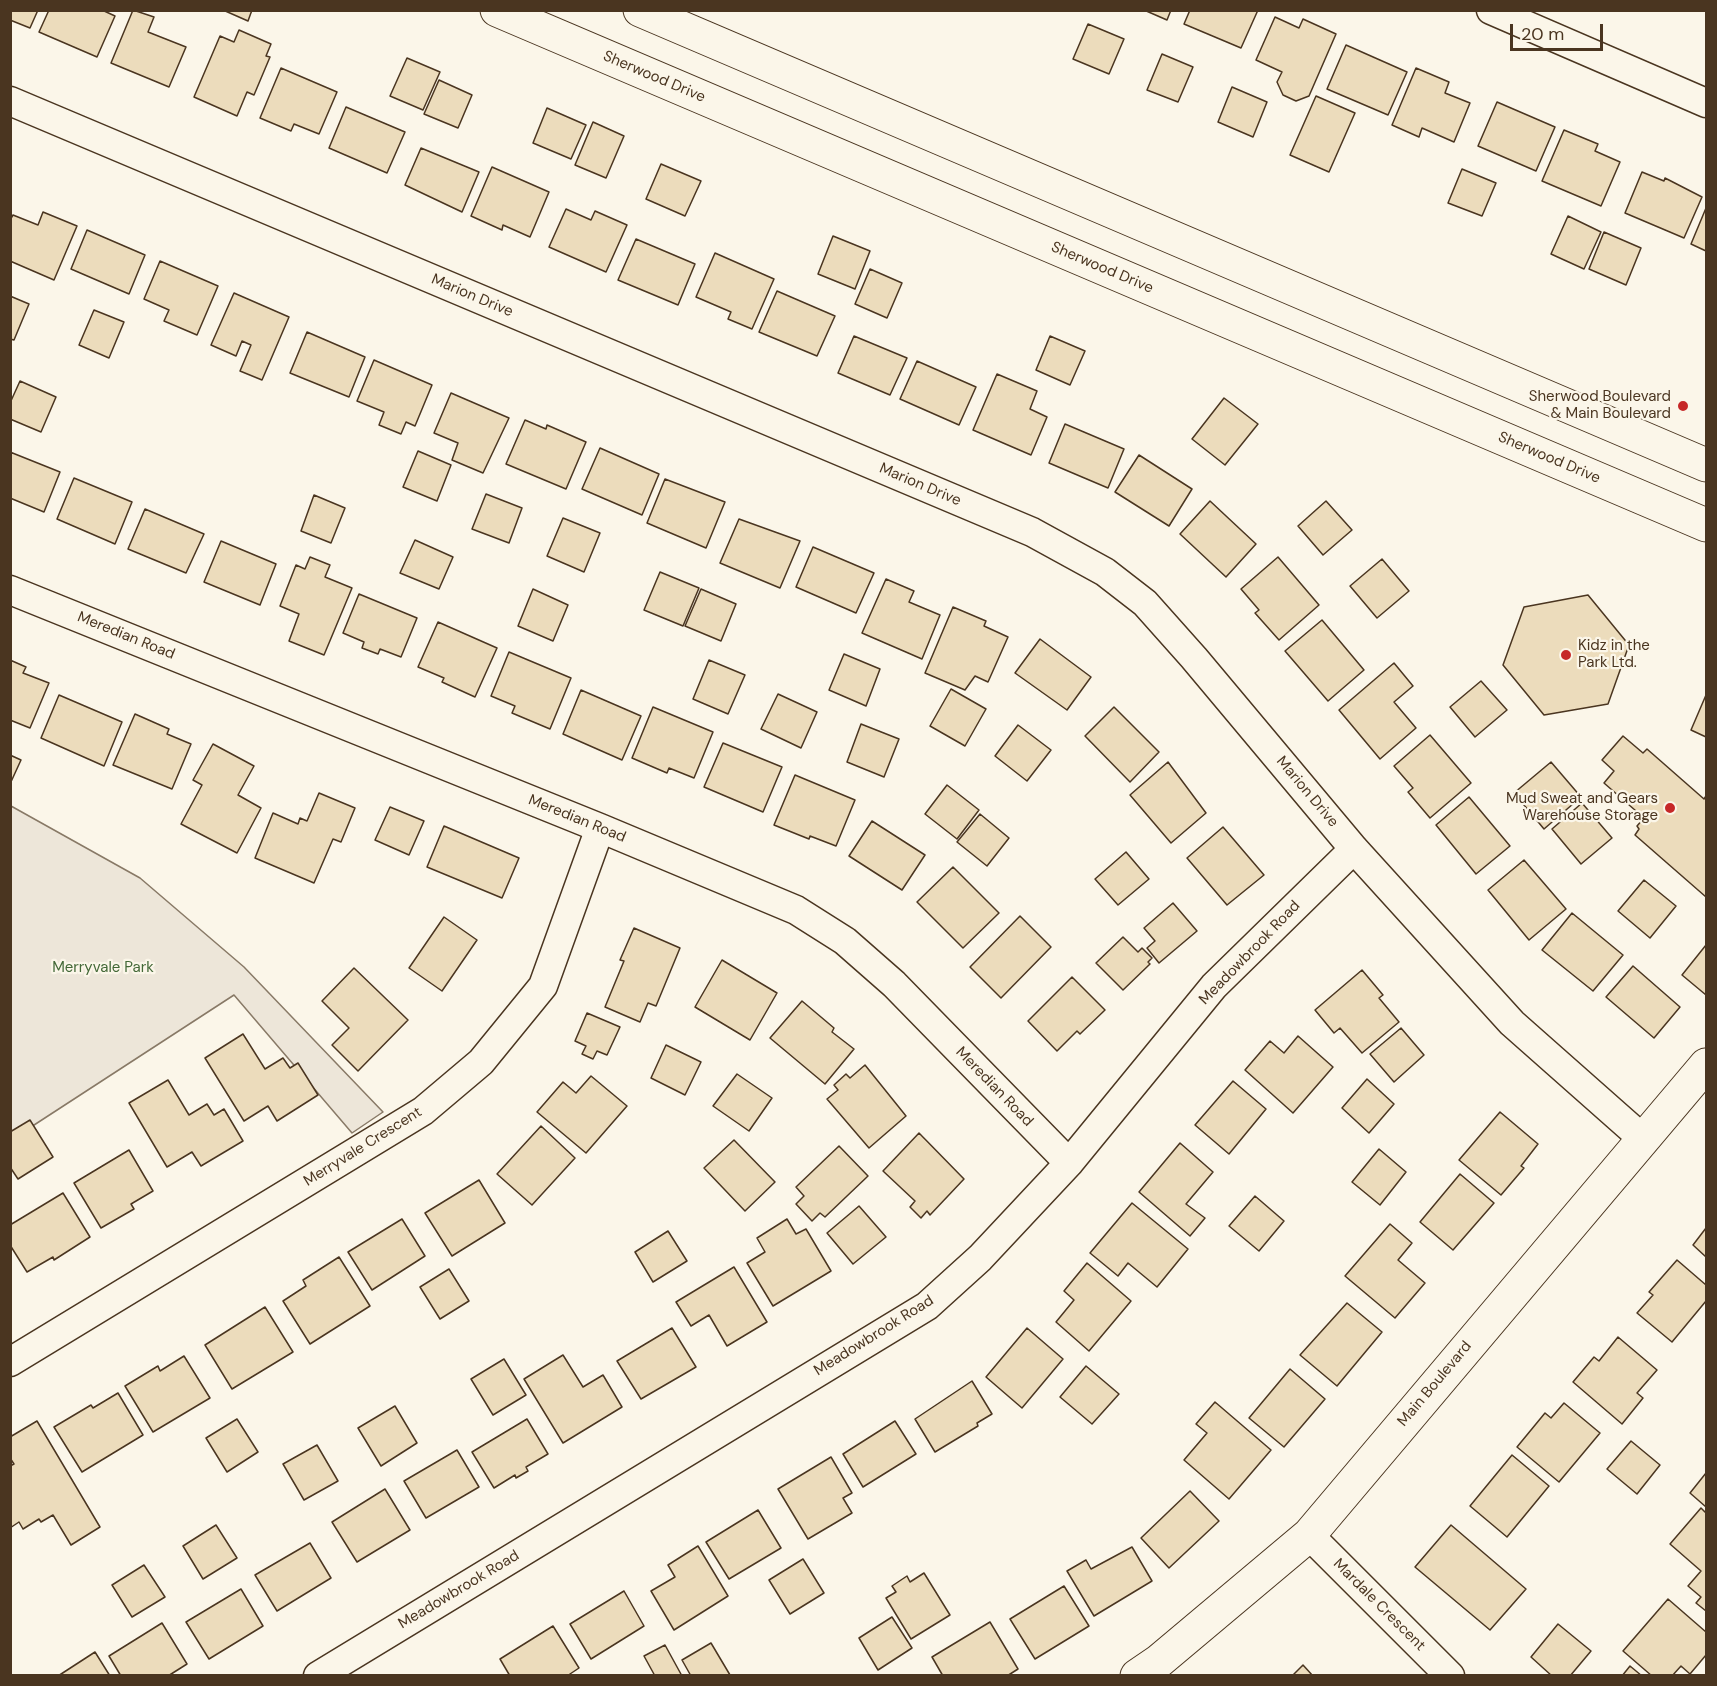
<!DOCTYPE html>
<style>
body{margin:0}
#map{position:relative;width:1717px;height:1686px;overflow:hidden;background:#fbf6e9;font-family:"DM Sans",sans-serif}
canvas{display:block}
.frame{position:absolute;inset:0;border:12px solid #4a3520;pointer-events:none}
.scale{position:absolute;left:1510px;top:24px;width:93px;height:27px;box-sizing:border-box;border:3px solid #4a3520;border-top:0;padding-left:8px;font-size:18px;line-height:21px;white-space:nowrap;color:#4a3520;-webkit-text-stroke:4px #fbf6e9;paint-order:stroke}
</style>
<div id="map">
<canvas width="1717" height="1686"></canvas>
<div class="frame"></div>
<div class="scale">20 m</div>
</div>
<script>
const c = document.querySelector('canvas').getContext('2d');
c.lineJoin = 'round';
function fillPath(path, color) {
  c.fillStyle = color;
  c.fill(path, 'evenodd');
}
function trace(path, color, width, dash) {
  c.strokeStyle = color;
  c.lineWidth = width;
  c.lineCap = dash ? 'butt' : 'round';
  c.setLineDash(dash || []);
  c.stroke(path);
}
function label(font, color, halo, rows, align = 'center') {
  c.font = font + ' "DM Sans",sans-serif';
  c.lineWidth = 4.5;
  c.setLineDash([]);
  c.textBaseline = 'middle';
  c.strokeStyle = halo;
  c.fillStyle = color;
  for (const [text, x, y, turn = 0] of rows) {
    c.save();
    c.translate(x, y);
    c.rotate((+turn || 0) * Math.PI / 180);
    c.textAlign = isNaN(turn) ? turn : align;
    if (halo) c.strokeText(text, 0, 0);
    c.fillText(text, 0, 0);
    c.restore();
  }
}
const green = new Path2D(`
 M 11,806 L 140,878 L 244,967 L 383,1112 L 352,1133 L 234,995 L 11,1140 Z`);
fillPath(green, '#ede6d9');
trace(green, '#887966', 1.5);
const building = new Path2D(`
 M 10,10 L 38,10 L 30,28 L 10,20 Z
 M 49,10 L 102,10 L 115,16 L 97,57 L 39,32 Z
 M 133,10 L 154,17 L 148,32 L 186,47 L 169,87 L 111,63 Z
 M 223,10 L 252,10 L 248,21 Z
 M 1144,10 L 1171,10 L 1167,20 Z
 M 1190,10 L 1258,10 L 1241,48 L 1184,24 Z
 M 1275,17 L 1299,28 L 1303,19 L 1336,34 L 1309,96 L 1296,101 L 1283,95 L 1277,82 L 1282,72 L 1256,60 Z
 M 1088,24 L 1124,39 L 1109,74 L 1073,59 Z
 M 239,30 L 271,44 L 266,56 L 270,57 L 254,95 L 247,92 L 237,116 L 194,97 L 220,36 L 234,42 Z
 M 1346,45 L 1407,72 L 1388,115 L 1327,89 Z
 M 1162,54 L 1193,67 L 1178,102 L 1147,90 Z
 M 407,58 L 440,72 L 423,110 L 390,96 Z
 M 281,68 L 337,92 L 319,134 L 294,124 L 291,131 L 260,118 Z
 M 1416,68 L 1449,82 L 1445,93 L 1470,103 L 1454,142 L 1422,128 L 1419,137 L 1392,125 Z
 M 439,80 L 472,95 L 458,128 L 424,114 Z
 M 1232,87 L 1267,102 L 1253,137 L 1218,122 Z
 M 1316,96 L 1355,113 L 1329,172 L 1290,155 Z
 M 1497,102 L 1555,127 L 1536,171 L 1478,146 Z
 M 346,107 L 405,132 L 387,173 L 329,148 Z
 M 547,108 L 586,125 L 571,159 L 533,143 Z
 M 593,122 L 624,136 L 606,178 L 575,165 Z
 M 1564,130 L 1598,144 L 1595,151 L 1620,162 L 1601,206 L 1542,181 Z
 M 421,148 L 479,172 L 462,212 L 405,185 Z
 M 661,164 L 701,181 L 685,216 L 646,199 Z
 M 492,167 L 549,192 L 530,237 L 503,225 L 502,230 L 471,216 Z
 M 1462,169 L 1496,183 L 1482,216 L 1448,203 Z
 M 1642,172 L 1664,181 L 1665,178 L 1702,197 L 1684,238 L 1625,213 Z
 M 1706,208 L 1706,251 L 1691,244 Z
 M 566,209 L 591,220 L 595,211 L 627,225 L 606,272 L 549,247 Z
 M 43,212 L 77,226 L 54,280 L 10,261 L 10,220 L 13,215 L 38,225 Z
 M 1568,216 L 1601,232 L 1584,269 L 1551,254 Z
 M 87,230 L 145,255 L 129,294 L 71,269 Z
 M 1604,232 L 1641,248 L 1626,285 L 1589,269 Z
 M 833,236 L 870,251 L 855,289 L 818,274 Z
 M 636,239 L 695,264 L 678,305 L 618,280 Z
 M 715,253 L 774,279 L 752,329 L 728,319 L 731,312 L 696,297 Z
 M 160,261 L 218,286 L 197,335 L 164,321 L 169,310 L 144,299 Z
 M 870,269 L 902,283 L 887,318 L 855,304 Z
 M 777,291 L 835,316 L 817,356 L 759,332 Z
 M 234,293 L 289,317 L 262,380 L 240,371 L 251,345 L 242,341 L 236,356 L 211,345 Z
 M 10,296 L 29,304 L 14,340 L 10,339 Z
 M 94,310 L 124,322 L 109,358 L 79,345 Z
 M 307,332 L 365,357 L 349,397 L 290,373 Z
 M 854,336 L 907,358 L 890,395 L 838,373 Z
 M 1050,336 L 1085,351 L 1070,385 L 1036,370 Z
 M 374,360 L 432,385 L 415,426 L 406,422 L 401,434 L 379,425 L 384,412 L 357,401 Z
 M 917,361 L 976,387 L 959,425 L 900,399 Z
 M 997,374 L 1037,391 L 1030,409 L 1047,417 L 1031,455 L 973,430 Z
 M 20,381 L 56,397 L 41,432 L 10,419 L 10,403 Z
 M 451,393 L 509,418 L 483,473 L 452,460 L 458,443 L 434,433 Z
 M 1224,398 L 1258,424 L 1225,465 L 1192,439 Z
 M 525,420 L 546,429 L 547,425 L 586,442 L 566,489 L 506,464 Z
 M 1065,424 L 1124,449 L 1108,488 L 1049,463 Z
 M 600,448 L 659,474 L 642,515 L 582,489 Z
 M 418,451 L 451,465 L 437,501 L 403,487 Z
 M 10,452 L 60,472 L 44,512 L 10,498 Z
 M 1139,455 L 1192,489 L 1169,526 L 1115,492 Z
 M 74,478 L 132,502 L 115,544 L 57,519 Z
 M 665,479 L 725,502 L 706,548 L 647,523 Z
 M 486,494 L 522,508 L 509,543 L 472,529 Z
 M 314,495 L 345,508 L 331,543 L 301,531 Z
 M 1210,501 L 1256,544 L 1226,577 L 1180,534 Z
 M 1326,501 L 1352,530 L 1323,555 L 1298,526 Z
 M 145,509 L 204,534 L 186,573 L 128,549 Z
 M 563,518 L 600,533 L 584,572 L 547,556 Z
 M 739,519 L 800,541 L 780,588 L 720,563 Z
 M 415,540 L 453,557 L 439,589 L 400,573 Z
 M 221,541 L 276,564 L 260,605 L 204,582 Z
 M 813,547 L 874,573 L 856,613 L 796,587 Z
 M 310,557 L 330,565 L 325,577 L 352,588 L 324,655 L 289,641 L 299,614 L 280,606 L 296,565 L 305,569 Z
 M 1278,557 L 1319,605 L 1279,640 L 1255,613 L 1259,610 L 1241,589 Z
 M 1382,559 L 1409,591 L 1377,618 L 1350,586 Z
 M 660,572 L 699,588 L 683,626 L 644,610 Z
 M 886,579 L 914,591 L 909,602 L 940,615 L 922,659 L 862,633 Z
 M 533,589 L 568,605 L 553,641 L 518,626 Z
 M 701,589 L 736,604 L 721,641 L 685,626 Z
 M 359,594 L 417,618 L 401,657 L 380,649 L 378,654 L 362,648 L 364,642 L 343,633 Z
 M 1588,595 L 1629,645 L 1608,704 L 1544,715 L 1503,665 L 1524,607 Z
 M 953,607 L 986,621 L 984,626 L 1008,637 L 988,682 L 975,676 L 965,690 L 925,673 Z
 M 1322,620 L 1364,670 L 1328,701 L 1285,651 Z
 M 438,622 L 497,648 L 475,697 L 442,682 L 444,678 L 418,667 Z
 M 1040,639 L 1091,677 L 1067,710 L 1015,673 Z
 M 509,652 L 571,678 L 550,729 L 512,713 L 515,706 L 491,696 Z
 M 844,654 L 880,669 L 866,706 L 829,690 Z
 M 10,660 L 26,667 L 23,673 L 49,683 L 30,728 L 10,720 Z
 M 709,660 L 745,675 L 728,714 L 693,699 Z
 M 1394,663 L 1413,686 L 1394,702 L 1416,728 L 1380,759 L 1339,710 Z
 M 1481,681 L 1507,710 L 1475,737 L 1450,707 Z
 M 951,689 L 986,709 L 965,746 L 930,726 Z
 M 581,690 L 641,716 L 622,760 L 563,734 Z
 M 778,694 L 817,712 L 801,748 L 761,729 Z
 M 59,695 L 122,722 L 104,766 L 41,738 Z
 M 1706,695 L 1706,737 L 1691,730 Z
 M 653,707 L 713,732 L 694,778 L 669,768 L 667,773 L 632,758 Z
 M 1114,707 L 1159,752 L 1130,782 L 1085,736 Z
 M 135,714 L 169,729 L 167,734 L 191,744 L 172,789 L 113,765 Z
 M 861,724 L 899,739 L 884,777 L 847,762 Z
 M 1018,725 L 1051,750 L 1027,781 L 995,756 Z
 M 1430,735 L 1471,783 L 1430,818 L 1408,792 L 1413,788 L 1394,766 Z
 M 1623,736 L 1643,753 L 1647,749 L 1704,799 L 1706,796 L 1706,897 L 1635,835 L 1639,829 L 1637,826 L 1644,818 L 1604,783 L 1614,771 L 1602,760 Z
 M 723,743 L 782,767 L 763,812 L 704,787 Z
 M 213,744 L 254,766 L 238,795 L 261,808 L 237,853 L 181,824 L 202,785 L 193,780 Z
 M 10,755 L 21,760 L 10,784 Z
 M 1168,762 L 1206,813 L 1171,843 L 1130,795 Z
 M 1551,762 L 1581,797 L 1544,829 L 1514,793 Z
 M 795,775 L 855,800 L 836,846 L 810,836 L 809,839 L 774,825 Z
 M 947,785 L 979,810 L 957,839 L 925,814 Z
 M 319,793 L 355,808 L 341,842 L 333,839 L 314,883 L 255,858 L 273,813 L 298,824 L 300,818 L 307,821 Z
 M 1469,797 L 1510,846 L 1476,874 L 1436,825 Z
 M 1582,803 L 1612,838 L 1581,864 L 1552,829 Z
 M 390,807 L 424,821 L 409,855 L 375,840 Z
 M 980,814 L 1009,838 L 987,866 L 957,842 Z
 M 872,821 L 925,855 L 902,890 L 849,856 Z
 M 444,826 L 519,858 L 502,898 L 427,867 Z
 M 1223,827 L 1264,875 L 1227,905 L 1187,858 Z
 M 1126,852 L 1149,879 L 1118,905 L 1095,879 Z
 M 1524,860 L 1566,909 L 1529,940 L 1488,890 Z
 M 953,867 L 999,913 L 963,948 L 917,902 Z
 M 1644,880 L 1676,906 L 1650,938 L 1618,911 Z
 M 1173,903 L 1197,931 L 1159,963 L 1147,948 L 1155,941 L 1144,928 Z
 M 1572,913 L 1623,955 L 1593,991 L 1542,950 Z
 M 1020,916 L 1051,947 L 1001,998 L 970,967 Z
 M 444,917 L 477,940 L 442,991 L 409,968 Z
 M 634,928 L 680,948 L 656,1006 L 648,1003 L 640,1022 L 605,1007 L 624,961 L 620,960 Z
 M 1123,937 L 1138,952 L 1142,948 L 1152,958 L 1148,962 L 1150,964 L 1123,990 L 1096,963 Z
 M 1706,945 L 1706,995 L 1682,975 Z
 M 722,960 L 777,993 L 750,1040 L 695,1007 Z
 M 1633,966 L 1680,1007 L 1654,1038 L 1606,997 Z
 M 354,968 L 408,1020 L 358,1071 L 332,1045 L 349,1028 L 322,1001 Z
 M 1362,970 L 1383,995 L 1379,998 L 1399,1022 L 1362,1053 L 1340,1028 L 1334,1033 L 1315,1010 Z
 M 1072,977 L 1105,1010 L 1080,1034 L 1077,1031 L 1057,1051 L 1028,1021 Z
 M 802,1001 L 834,1028 L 832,1032 L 854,1049 L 825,1084 L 770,1038 Z
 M 587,1013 L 620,1027 L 607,1055 L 597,1051 L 593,1059 L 582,1054 L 586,1046 L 575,1041 Z
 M 1401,1028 L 1424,1055 L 1394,1082 L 1370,1054 Z
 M 243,1034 L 265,1069 L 283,1058 L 290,1068 L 298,1063 L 318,1095 L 277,1121 L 268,1106 L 244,1121 L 205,1058 Z
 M 1298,1036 L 1333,1067 L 1293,1113 L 1245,1070 L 1270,1041 L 1284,1053 Z
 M 666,1045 L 701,1062 L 685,1095 L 651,1078 Z
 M 865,1065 L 906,1116 L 869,1148 L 827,1099 L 838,1090 L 834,1085 L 846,1074 L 850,1078 Z
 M 737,1074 L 772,1098 L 749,1131 L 713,1106 Z
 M 591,1076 L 627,1106 L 586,1153 L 537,1112 L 563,1082 L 576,1093 Z
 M 1367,1079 L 1394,1104 L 1369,1133 L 1342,1108 Z
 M 168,1080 L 189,1115 L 207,1104 L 214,1115 L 224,1109 L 243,1141 L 201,1166 L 192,1152 L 167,1167 L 129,1103 Z
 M 1233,1081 L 1266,1109 L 1229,1154 L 1195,1125 Z
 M 1500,1112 L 1538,1144 L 1521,1166 L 1524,1168 L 1501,1195 L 1459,1160 Z
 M 30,1120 L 53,1157 L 18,1179 L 10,1167 L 10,1132 Z
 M 541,1126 L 575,1158 L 532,1205 L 497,1174 Z
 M 919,1133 L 964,1179 L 930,1215 L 927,1211 L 921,1218 L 910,1207 L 915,1201 L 883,1171 Z
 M 734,1140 L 775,1182 L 745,1211 L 704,1168 Z
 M 1180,1143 L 1213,1172 L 1186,1204 L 1205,1218 L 1190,1236 L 1139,1192 Z
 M 839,1146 L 868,1176 L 825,1217 L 820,1213 L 812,1221 L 796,1204 L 804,1196 L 796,1187 Z
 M 1379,1149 L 1406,1172 L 1380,1205 L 1352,1182 Z
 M 129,1150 L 153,1191 L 131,1204 L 134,1209 L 101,1228 L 74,1183 Z
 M 1460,1174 L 1494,1203 L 1453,1250 L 1420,1222 Z
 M 479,1180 L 505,1223 L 452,1256 L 425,1213 Z
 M 63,1193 L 90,1237 L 54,1260 L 53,1257 L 27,1272 L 10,1245 L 10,1225 Z
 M 1255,1196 L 1284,1221 L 1259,1251 L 1229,1226 Z
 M 1132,1203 L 1188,1249 L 1157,1287 L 1128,1263 L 1118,1276 L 1090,1253 Z
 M 859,1206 L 886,1237 L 853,1264 L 827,1233 Z
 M 402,1219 L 425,1256 L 372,1290 L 348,1252 Z
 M 787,1219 L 796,1234 L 806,1229 L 831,1271 L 773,1306 L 747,1263 L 765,1252 L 757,1238 Z
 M 1390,1224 L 1412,1243 L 1398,1260 L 1425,1283 L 1395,1318 L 1345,1276 Z
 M 1706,1228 L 1706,1257 L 1693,1245 Z
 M 668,1231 L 687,1261 L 653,1282 L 635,1252 Z
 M 339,1257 L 370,1306 L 310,1344 L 283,1301 L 306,1286 L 303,1280 Z
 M 1677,1260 L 1706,1285 L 1706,1301 L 1672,1342 L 1637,1313 L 1653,1295 L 1649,1292 Z
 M 1087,1263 L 1131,1301 L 1089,1351 L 1056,1322 L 1074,1300 L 1064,1291 Z
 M 734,1267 L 767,1322 L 727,1346 L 709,1315 L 691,1326 L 676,1302 Z
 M 449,1269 L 469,1301 L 440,1319 L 420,1287 Z
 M 1347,1303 L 1382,1332 L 1337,1386 L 1300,1355 Z
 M 265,1307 L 293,1352 L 232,1389 L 205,1345 Z
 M 672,1328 L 696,1367 L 641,1399 L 617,1361 Z
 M 1027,1328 L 1063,1359 L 1022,1408 L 986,1377 Z
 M 1618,1337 L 1657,1370 L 1637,1393 L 1643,1398 L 1622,1424 L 1573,1382 L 1594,1357 L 1599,1361 Z
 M 563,1355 L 583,1387 L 603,1375 L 622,1407 L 563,1443 L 524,1379 Z
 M 184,1356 L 210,1398 L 153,1432 L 125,1386 L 158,1366 L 160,1371 Z
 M 504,1359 L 526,1395 L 493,1415 L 471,1379 Z
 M 1086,1366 L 1119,1394 L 1092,1424 L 1060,1397 Z
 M 1290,1369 L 1325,1399 L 1284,1447 L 1249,1418 Z
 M 972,1381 L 992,1414 L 977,1423 L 978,1426 L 935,1452 L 915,1419 Z
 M 118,1393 L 143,1435 L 82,1472 L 54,1427 L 91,1405 L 93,1408 Z
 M 1215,1402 L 1271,1450 L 1229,1499 L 1184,1460 L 1207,1433 L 1196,1424 Z
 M 1564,1403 L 1600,1433 L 1559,1482 L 1517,1447 L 1545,1413 L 1551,1418 Z
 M 395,1406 L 417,1443 L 381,1466 L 358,1428 Z
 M 237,1419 L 258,1452 L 227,1472 L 206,1438 Z
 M 527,1419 L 548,1454 L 526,1467 L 528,1471 L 516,1478 L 515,1475 L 494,1488 L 472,1452 Z
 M 37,1421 L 100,1527 L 71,1545 L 53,1515 L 41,1522 L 39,1519 L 23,1529 L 19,1522 L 10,1528 L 10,1466 L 14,1464 L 10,1458 L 10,1437 Z
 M 895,1421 L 916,1454 L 863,1487 L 843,1454 Z
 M 1631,1441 L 1660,1465 L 1637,1494 L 1607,1469 Z
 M 317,1445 L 338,1481 L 304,1500 L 283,1464 Z
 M 457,1450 L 479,1487 L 426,1518 L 404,1481 Z
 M 1512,1455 L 1549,1486 L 1507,1537 L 1470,1506 Z
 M 831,1457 L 852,1493 L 843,1498 L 852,1513 L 808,1539 L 778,1489 Z
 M 1706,1473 L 1706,1507 L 1690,1493 Z
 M 385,1489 L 410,1530 L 357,1562 L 332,1522 Z
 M 1190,1491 L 1219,1521 L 1169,1568 L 1141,1538 Z
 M 1701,1508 L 1706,1513 L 1706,1611 L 1696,1603 L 1701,1597 L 1688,1586 L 1701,1571 L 1670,1544 Z
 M 758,1510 L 781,1548 L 729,1579 L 706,1542 Z
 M 216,1525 L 237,1558 L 203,1579 L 183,1546 Z
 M 1451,1525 L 1526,1589 L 1490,1630 L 1415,1567 Z
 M 310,1543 L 331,1578 L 277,1611 L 255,1575 Z
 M 698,1546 L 728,1596 L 674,1630 L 651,1591 L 675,1577 L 668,1565 Z
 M 1132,1547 L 1152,1581 L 1094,1616 L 1067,1571 L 1086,1560 L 1091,1569 Z
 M 803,1559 L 824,1593 L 790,1614 L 769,1580 Z
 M 144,1565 L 165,1597 L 132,1617 L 112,1585 Z
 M 924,1573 L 950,1615 L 911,1639 L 886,1598 L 896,1592 L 892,1586 L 907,1576 L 910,1582 Z
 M 1064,1586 L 1089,1626 L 1035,1659 L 1010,1619 Z
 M 241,1589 L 263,1626 L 209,1659 L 186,1622 Z
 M 624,1591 L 644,1626 L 591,1659 L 570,1624 Z
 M 1668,1599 L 1706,1632 L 1706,1655 L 1690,1674 L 1681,1666 L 1672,1676 L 1652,1676 L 1623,1651 Z
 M 892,1617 L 912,1648 L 878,1670 L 859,1638 Z
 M 990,1622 L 1018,1669 L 1007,1676 L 943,1676 L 932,1657 Z
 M 162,1623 L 187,1664 L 168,1676 L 121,1676 L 109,1656 Z
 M 1558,1624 L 1591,1651 L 1570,1676 L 1552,1676 L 1531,1657 Z
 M 553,1626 L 579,1668 L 567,1676 L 510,1676 L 500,1659 Z
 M 711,1643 L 730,1675 L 691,1676 L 682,1660 Z
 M 665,1645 L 682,1676 L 655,1676 L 644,1656 Z
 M 95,1652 L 110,1676 L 58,1676 Z
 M 1303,1665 L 1313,1676 L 1292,1676 Z
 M 1630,1666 L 1642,1676 L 1622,1676 Z`);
fillPath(building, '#ecdcbc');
trace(building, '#4a3520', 1.5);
const minor = new Path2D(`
 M 1491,10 L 1706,103
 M 10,101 L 1032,532 L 1105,572 L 1145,603 L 1194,658 L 1354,849 L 1512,1023 L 1642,1138
 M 10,590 L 600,828 L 796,910 L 845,941 L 894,984 L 1069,1163
 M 10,1362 L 423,1111 L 481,1062 L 543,986 L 600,828
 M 1309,1535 L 1450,1676
 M 318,1676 L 927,1306 L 980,1258 L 1069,1163 L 1214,986 L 1354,849`);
const tertiary = new Path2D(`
 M 1137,1676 L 1159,1661 L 1309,1535 L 1706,1065`);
const secondary = new Path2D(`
 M 497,10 L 1706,525
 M 640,10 L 1706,465`);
trace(minor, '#4a3520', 31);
trace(tertiary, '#4a3520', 35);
trace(secondary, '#4a3520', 35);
trace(minor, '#fbf6e9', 28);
trace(tertiary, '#fbf6e9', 33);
trace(secondary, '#fbf6e9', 33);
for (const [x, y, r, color] of [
 [1683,406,6,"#c62828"],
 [1566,655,6,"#c62828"],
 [1670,808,6,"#c62828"]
]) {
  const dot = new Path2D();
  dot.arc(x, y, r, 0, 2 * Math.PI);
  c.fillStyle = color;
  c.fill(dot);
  trace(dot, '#fbf6e9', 2);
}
label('15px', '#4a3520', '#fbf6e9', [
 ["Sherwood Drive",654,77,23],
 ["Sherwood Drive",1102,268,23],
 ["Marion Drive",472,296,23],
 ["Sherwood Drive",1549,458,23],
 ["Marion Drive",920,485,23],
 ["Meredian Road",126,636,22],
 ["Marion Drive",1307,792,50],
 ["Meredian Road",577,819,22],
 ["Meadowbrook Road",1250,953,-46],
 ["Meredian Road",994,1087,46],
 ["Merryvale Crescent",363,1147,-32],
 ["Meadowbrook Road",874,1336,-32],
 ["Main Boulevard",1435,1384,-50],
 ["Meadowbrook Road",459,1590,-31],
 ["Mardale Crescent",1379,1605,45]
]);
label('15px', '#4a3520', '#fbf6e9', [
 ["Sherwood Boulevard",1671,397],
 ["& Main Boulevard",1671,414],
 ["Kidz in the",1578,646,"left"],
 ["Park Ltd.",1578,663,"left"],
 ["Mud Sweat and Gears",1658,799],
 ["Warehouse Storage",1658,816]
], 'right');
label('15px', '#436837', '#fbf6e9', [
 ["Merryvale Park",103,968]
]);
</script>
